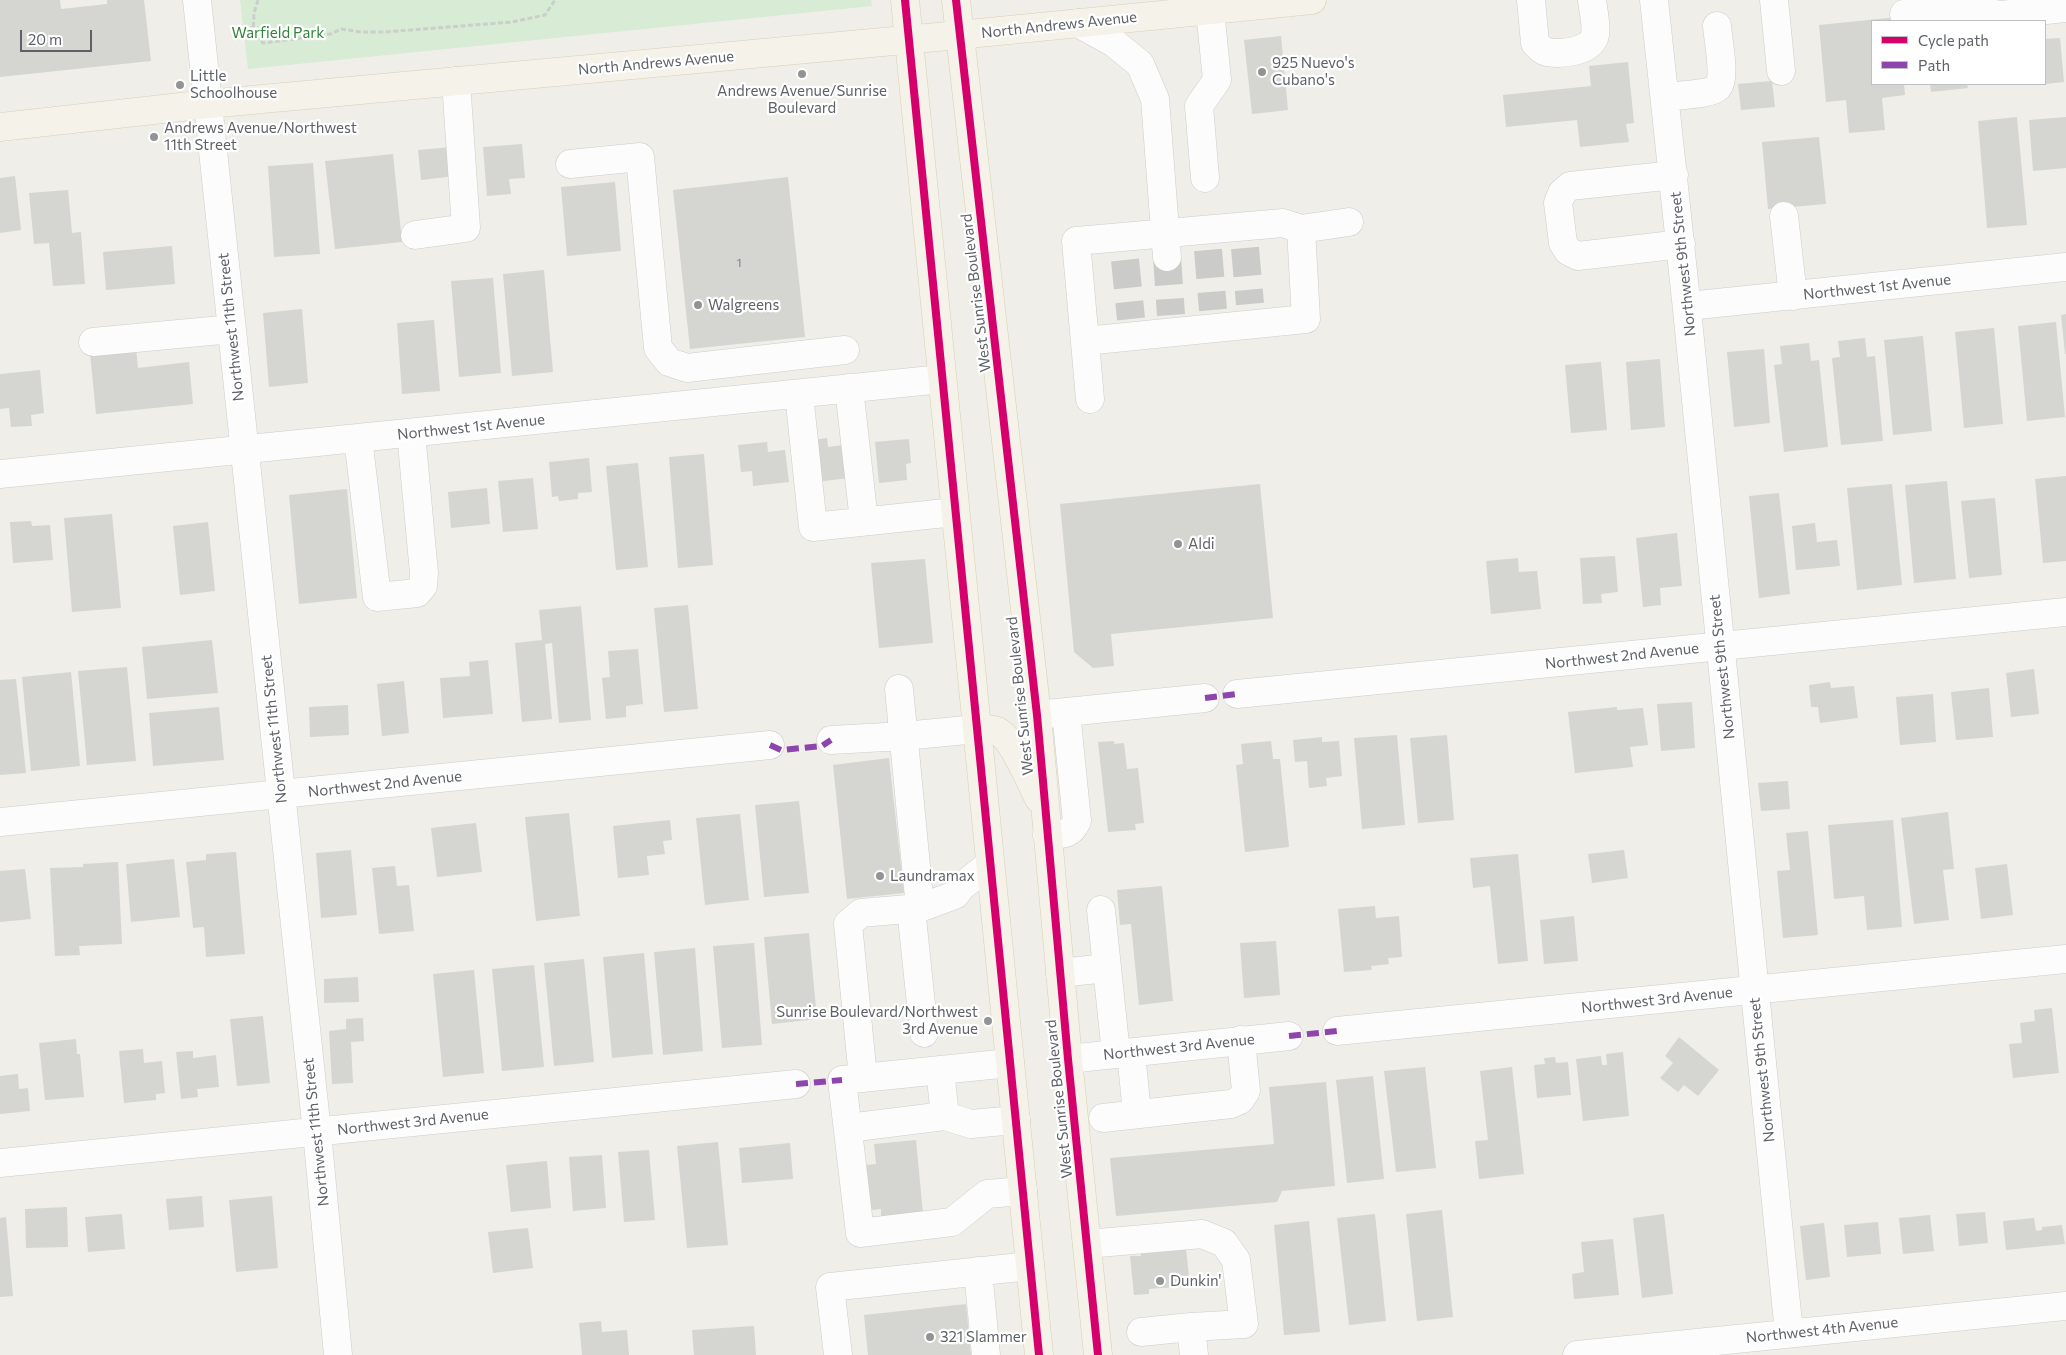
<!DOCTYPE html>
<style>
body{margin:0}
#map{position:relative;width:2066px;height:1355px;overflow:hidden;background:#efeee9;font-family:Commissioner,sans-serif}
canvas{display:block}
.legend{position:absolute;left:1871px;top:20px;width:175px;height:65px;box-sizing:border-box;background:#fff;border:1px solid #bfc0c3;margin:0;padding:6px 9px;list-style:none;font-size:15px;color:#5e6268}
.legend li{display:flex;align-items:center;gap:10px;height:25px}
.legend b{width:25px;border:1px solid #bfc0c3}
.scale{position:absolute;left:20px;top:30px;width:72px;height:22px;box-sizing:border-box;border:2px solid #5e6268;border-top:0;padding-left:6px;font-size:15px;line-height:18px;white-space:nowrap;color:#5e6268;-webkit-text-stroke:4px #fff;paint-order:stroke}
</style>
<div id="map">
<canvas width="2066" height="1355"></canvas>
<ul class="legend">
<li><b style="height:6px;background:#d6006c"></b>Cycle path</li>
<li><b style="height:6px;background:#8e44ad"></b>Path</li>
</ul>
<div class="scale">20 m</div>
</div>
<script>
const c = document.querySelector('canvas').getContext('2d');
c.lineJoin = 'round';
function fillPath(path, color) {
  c.fillStyle = color;
  c.fill(path, 'evenodd');
}
function trace(path, color, width, dash) {
  c.strokeStyle = color;
  c.lineWidth = width;
  c.lineCap = dash ? 'butt' : 'round';
  c.setLineDash(dash || []);
  c.stroke(path);
}
function label(font, color, halo, rows, align = 'center') {
  c.font = font + ' Commissioner,sans-serif';
  c.lineWidth = 4.5;
  c.setLineDash([]);
  c.textBaseline = 'middle';
  c.strokeStyle = halo;
  c.fillStyle = color;
  for (const [text, x, y, turn = 0] of rows) {
    c.save();
    c.translate(x, y);
    c.rotate((+turn || 0) * Math.PI / 180);
    c.textAlign = isNaN(turn) ? turn : align;
    if (halo) c.strokeText(text, 0, 0);
    c.fillText(text, 0, 0);
    c.restore();
  }
}
fillPath(new Path2D(`
 M 240,0 L 871,0 L 872,6 L 248,69 Z`), '#d7ebd5');
fillPath(new Path2D(`
 M 0,0 L 60,0 L 61,9 L 107,4 L 107,0 L 144,0 L 151,61 L 0,77 Z
 M 1898,17 L 1898,21 L 1872,21 L 1872,84 L 1904,84 L 1905,95 L 1882,98 L 1885,130 L 1849,133 L 1846,100 L 1826,102 L 1819,25 Z
 M 1281,36 L 1288,110 L 1252,114 L 1244,40 Z
 M 2060,38 L 2064,82 L 2045,84 L 2045,39 Z
 M 1628,62 L 1634,123 L 1626,124 L 1629,142 L 1580,147 L 1577,120 L 1506,127 L 1503,95 L 1591,86 L 1589,66 Z
 M 1772,81 L 1775,107 L 1741,110 L 1738,84 Z
 M 1930,84 L 1967,84 L 1968,88 L 1931,92 Z
 M 2017,117 L 2027,225 L 1987,228 L 1978,121 Z
 M 2066,117 L 2066,168 L 2033,171 L 2029,120 Z
 M 1819,137 L 1826,204 L 1768,209 L 1762,142 Z
 M 522,144 L 525,178 L 509,179 L 511,194 L 487,196 L 483,147 Z
 M 452,147 L 455,176 L 421,180 L 418,150 Z
 M 393,154 L 402,242 L 335,249 L 325,161 Z
 M 313,163 L 320,254 L 274,257 L 268,166 Z
 M 15,176 L 21,230 L 0,233 L 0,178 Z
 M 788,177 L 805,337 L 690,349 L 673,190 Z
 M 615,182 L 621,251 L 567,256 L 561,187 Z
 M 68,190 L 72,233 L 81,232 L 85,284 L 53,286 L 49,243 L 34,244 L 29,193 Z
 M 172,246 L 175,284 L 106,290 L 103,252 Z
 M 544,270 L 553,372 L 512,376 L 503,274 Z
 M 493,278 L 501,373 L 459,377 L 451,281 Z
 M 302,309 L 308,383 L 269,387 L 263,313 Z
 M 2066,314 L 2066,354 L 2065,354 L 2061,315 Z
 M 434,320 L 440,391 L 402,394 L 397,323 Z
 M 2056,322 L 2065,417 L 2027,421 L 2018,326 Z
 M 1994,328 L 2003,424 L 1964,428 L 1955,332 Z
 M 1923,336 L 1932,431 L 1893,435 L 1884,340 Z
 M 1865,338 L 1867,357 L 1875,356 L 1883,441 L 1841,445 L 1832,358 L 1840,357 L 1838,341 Z
 M 1809,343 L 1811,361 L 1819,360 L 1828,447 L 1784,452 L 1774,365 L 1782,364 L 1780,346 Z
 M 136,348 L 138,368 L 189,362 L 193,404 L 96,414 L 90,353 Z
 M 1764,349 L 1770,423 L 1734,427 L 1727,352 Z
 M 1660,359 L 1665,427 L 1631,430 L 1626,362 Z
 M 1601,362 L 1607,430 L 1571,433 L 1565,365 Z
 M 40,370 L 44,413 L 31,415 L 32,426 L 11,427 L 9,408 L 0,409 L 0,374 Z
 M 827,438 L 828,447 L 844,445 L 848,478 L 817,482 L 812,440 Z
 M 909,439 L 911,463 L 906,464 L 907,480 L 879,483 L 875,442 Z
 M 767,442 L 768,452 L 785,450 L 789,482 L 753,486 L 752,471 L 741,472 L 738,445 Z
 M 704,454 L 713,565 L 678,568 L 669,457 Z
 M 589,458 L 592,492 L 578,493 L 578,499 L 559,501 L 558,496 L 552,497 L 549,462 Z
 M 638,463 L 648,567 L 616,570 L 606,466 Z
 M 2066,476 L 2066,561 L 2043,563 L 2035,479 Z
 M 533,478 L 538,529 L 503,532 L 498,481 Z
 M 1947,481 L 1956,579 L 1914,583 L 1905,485 Z
 M 1260,484 L 1273,618 L 1111,634 L 1114,666 L 1093,668 L 1074,652 L 1060,504 Z
 M 1892,484 L 1902,585 L 1857,590 L 1847,488 Z
 M 487,488 L 490,524 L 451,528 L 448,492 Z
 M 347,489 L 357,598 L 299,604 L 289,495 Z
 M 1779,493 L 1790,594 L 1759,598 L 1749,496 Z
 M 1995,498 L 2002,575 L 1969,578 L 1961,501 Z
 M 112,514 L 121,608 L 72,612 L 64,518 Z
 M 31,521 L 32,526 L 50,525 L 53,560 L 13,563 L 10,522 Z
 M 208,522 L 215,591 L 180,595 L 173,526 Z
 M 1815,523 L 1817,542 L 1837,540 L 1840,566 L 1796,570 L 1792,526 Z
 M 1677,533 L 1682,586 L 1660,588 L 1661,605 L 1643,607 L 1636,538 Z
 M 1615,556 L 1618,592 L 1601,594 L 1602,603 L 1583,604 L 1580,558 Z
 M 1518,558 L 1519,572 L 1537,571 L 1541,609 L 1491,614 L 1486,561 Z
 M 925,559 L 933,643 L 879,648 L 871,563 Z
 M 688,605 L 698,709 L 664,712 L 654,608 Z
 M 581,606 L 591,720 L 559,723 L 552,643 L 545,644 L 552,719 L 522,722 L 515,643 L 542,640 L 539,610 Z
 M 212,640 L 218,693 L 147,699 L 142,647 Z
 M 638,649 L 643,704 L 626,706 L 626,717 L 606,719 L 602,678 L 610,677 L 608,651 Z
 M 488,660 L 493,714 L 443,718 L 440,678 L 470,676 L 469,662 Z
 M 127,667 L 136,761 L 87,765 L 78,671 Z
 M 2034,669 L 2039,714 L 2011,717 L 2006,673 Z
 M 71,672 L 80,766 L 31,771 L 22,677 Z
 M 16,679 L 26,773 L 0,775 L 0,680 Z
 M 404,681 L 409,733 L 382,736 L 377,684 Z
 M 1830,682 L 1831,688 L 1854,686 L 1858,718 L 1820,723 L 1818,707 L 1811,707 L 1809,685 Z
 M 1989,688 L 1993,737 L 1956,740 L 1951,692 Z
 M 1933,694 L 1936,742 L 1900,745 L 1896,697 Z
 M 1692,702 L 1695,748 L 1661,751 L 1657,704 Z
 M 348,705 L 349,735 L 310,737 L 309,707 Z
 M 219,707 L 224,760 L 153,766 L 149,713 Z
 M 1617,707 L 1617,710 L 1643,708 L 1648,745 L 1630,747 L 1633,767 L 1575,773 L 1568,712 Z
 M 1397,735 L 1405,825 L 1362,829 L 1354,738 Z
 M 1447,735 L 1454,820 L 1418,823 L 1410,738 Z
 M 1322,737 L 1322,742 L 1339,741 L 1342,776 L 1326,778 L 1327,786 L 1309,788 L 1307,761 L 1295,762 L 1293,740 Z
 M 1114,741 L 1114,744 L 1124,743 L 1127,769 L 1138,768 L 1144,823 L 1135,824 L 1136,830 L 1108,832 L 1098,742 Z
 M 1271,741 L 1273,759 L 1280,759 L 1289,847 L 1245,852 L 1236,765 L 1243,764 L 1241,744 Z
 M 889,758 L 904,893 L 847,899 L 833,765 Z
 M 1788,781 L 1790,809 L 1761,811 L 1758,783 Z
 M 799,801 L 809,893 L 764,897 L 755,805 Z
 M 1948,812 L 1954,869 L 1943,870 L 1949,920 L 1914,924 L 1901,818 Z
 M 569,813 L 580,916 L 536,921 L 525,817 Z
 M 740,814 L 749,900 L 705,905 L 696,818 Z
 M 670,820 L 672,840 L 663,841 L 665,854 L 647,856 L 649,875 L 618,878 L 613,826 Z
 M 1893,820 L 1902,927 L 1867,930 L 1864,896 L 1834,899 L 1828,825 Z
 M 476,823 L 482,872 L 437,877 L 431,828 Z
 M 1808,831 L 1818,935 L 1783,938 L 1777,871 L 1790,870 L 1786,833 Z
 M 351,850 L 357,915 L 321,918 L 316,853 Z
 M 1624,850 L 1628,878 L 1592,883 L 1588,854 Z
 M 236,852 L 245,954 L 206,957 L 204,927 L 193,928 L 186,862 L 206,860 L 206,854 Z
 M 1518,854 L 1528,961 L 1498,964 L 1490,886 L 1473,888 L 1470,858 Z
 M 174,859 L 180,917 L 131,922 L 126,864 Z
 M 118,862 L 122,944 L 79,946 L 80,955 L 55,956 L 50,868 L 83,867 L 83,864 Z
 M 2007,864 L 2013,915 L 1981,919 L 1975,868 Z
 M 395,866 L 397,886 L 409,885 L 414,931 L 379,934 L 372,868 Z
 M 25,869 L 31,919 L 0,922 L 0,871 Z
 M 1162,886 L 1173,1001 L 1139,1005 L 1131,924 L 1120,925 L 1117,890 Z
 M 1375,906 L 1376,918 L 1399,916 L 1402,957 L 1388,958 L 1389,964 L 1371,966 L 1372,970 L 1344,972 L 1338,909 Z
 M 1574,916 L 1578,961 L 1544,964 L 1540,920 Z
 M 809,933 L 817,1019 L 772,1024 L 764,937 Z
 M 1276,941 L 1280,995 L 1244,998 L 1240,943 Z
 M 754,943 L 762,1045 L 722,1048 L 713,946 Z
 M 695,948 L 703,1051 L 663,1055 L 654,952 Z
 M 644,953 L 653,1054 L 612,1058 L 603,957 Z
 M 584,959 L 594,1062 L 554,1066 L 544,963 Z
 M 534,965 L 544,1067 L 502,1071 L 492,969 Z
 M 474,970 L 484,1073 L 443,1077 L 433,974 Z
 M 358,977 L 359,1002 L 324,1003 L 324,979 Z
 M 2052,1008 L 2059,1073 L 2013,1078 L 2009,1044 L 2022,1043 L 2020,1023 L 2035,1021 L 2034,1010 Z
 M 263,1016 L 270,1083 L 237,1086 L 230,1019 Z
 M 363,1018 L 364,1041 L 351,1042 L 353,1083 L 332,1084 L 329,1031 L 346,1029 L 346,1019 Z
 M 1679,1037 L 1719,1070 L 1698,1096 L 1684,1085 L 1678,1092 L 1660,1078 L 1673,1063 L 1665,1056 Z
 M 76,1039 L 77,1054 L 80,1054 L 84,1097 L 45,1100 L 39,1043 Z
 M 143,1049 L 144,1063 L 162,1061 L 165,1093 L 156,1094 L 156,1100 L 124,1103 L 119,1051 Z
 M 193,1051 L 193,1058 L 216,1055 L 219,1087 L 197,1089 L 198,1097 L 181,1099 L 176,1052 Z
 M 1623,1052 L 1629,1116 L 1583,1121 L 1576,1059 L 1601,1056 L 1602,1065 L 1607,1065 L 1606,1054 Z
 M 1555,1057 L 1556,1063 L 1568,1062 L 1571,1095 L 1537,1098 L 1534,1065 L 1545,1064 L 1544,1058 Z
 M 1425,1067 L 1436,1168 L 1396,1172 L 1384,1071 Z
 M 1512,1067 L 1524,1174 L 1479,1179 L 1475,1141 L 1488,1140 L 1480,1071 Z
 M 18,1074 L 19,1089 L 28,1088 L 30,1111 L 0,1114 L 0,1076 Z
 M 1373,1076 L 1384,1179 L 1347,1183 L 1336,1080 Z
 M 1326,1082 L 1335,1186 L 1282,1191 L 1277,1202 L 1116,1216 L 1110,1158 L 1274,1144 L 1269,1087 Z
 M 916,1140 L 923,1214 L 881,1218 L 881,1209 L 871,1210 L 866,1165 L 876,1164 L 874,1144 Z
 M 718,1142 L 728,1245 L 687,1248 L 677,1146 Z
 M 790,1143 L 793,1179 L 742,1183 L 739,1148 Z
 M 649,1150 L 655,1220 L 624,1222 L 618,1152 Z
 M 602,1155 L 606,1208 L 573,1211 L 569,1157 Z
 M 547,1161 L 551,1208 L 511,1212 L 506,1165 Z
 M 202,1196 L 204,1227 L 169,1230 L 166,1199 Z
 M 272,1196 L 278,1268 L 236,1272 L 229,1200 Z
 M 67,1207 L 68,1247 L 26,1248 L 25,1209 Z
 M 1442,1210 L 1453,1317 L 1417,1321 L 1406,1214 Z
 M 1985,1212 L 1988,1243 L 1959,1246 L 1956,1214 Z
 M 122,1214 L 125,1249 L 88,1252 L 85,1217 Z
 M 1375,1214 L 1386,1321 L 1349,1325 L 1337,1218 Z
 M 1664,1214 L 1673,1294 L 1642,1298 L 1633,1218 Z
 M 1930,1215 L 1934,1251 L 1903,1254 L 1899,1218 Z
 M 6,1217 L 13,1296 L 0,1297 L 0,1218 Z
 M 2034,1218 L 2036,1231 L 2042,1230 L 2042,1227 L 2062,1225 L 2065,1244 L 2006,1250 L 2003,1221 Z
 M 1309,1221 L 1320,1332 L 1284,1335 L 1274,1225 Z
 M 1878,1222 L 1881,1254 L 1847,1257 L 1844,1225 Z
 M 1824,1223 L 1830,1277 L 1806,1280 L 1800,1226 Z
 M 528,1228 L 533,1268 L 493,1273 L 488,1232 Z
 M 1613,1239 L 1619,1295 L 1574,1299 L 1572,1274 L 1584,1272 L 1581,1242 Z
 M 1154,1249 L 1154,1252 L 1186,1249 L 1190,1286 L 1149,1289 L 1149,1294 L 1134,1295 L 1130,1256 L 1141,1256 L 1140,1250 Z
 M 966,1304 L 971,1355 L 868,1355 L 864,1315 Z
 M 601,1321 L 602,1332 L 627,1330 L 629,1355 L 582,1355 L 579,1323 Z
 M 754,1326 L 756,1355 L 694,1355 L 692,1330 Z`), '#d5d5d2');
trace(new Path2D(`
 M 1245,248 L 1250,304
 M 1208,250 L 1213,310
 M 1167,257 L 1171,315
 M 1125,260 L 1131,319`), '#cbcbc9', 28, [28, 14]);
const minor = new Path2D(`
 M 197,0 L 317,1132 L 338,1355
 M 1531,0 L 1535,43 C 1538,46 1540,49 1544,51 C 1557,56 1592,52 1595,35 C 1597,25 1593,10 1592,0
 M 1654,0 C 1703,444 1744,889 1789,1333
 M 1774,0 L 1781,71
 M 1904,14 L 1960,8 L 2001,15 L 2066,8
 M 1078,23 L 1114,43 L 1140,64 L 1155,99 L 1167,257
 M 1665,97 C 1676,95 1711,95 1718,87 C 1726,79 1718,39 1717,26
 M 570,164 L 640,157 L 658,348 L 669,362 L 687,368 L 845,350
 M 1674,175 L 1570,186 L 1562,193 L 1558,203 L 1563,243 L 1568,251 L 1578,256 L 1681,244
 M 1205,178 L 1199,106 L 1217,80 L 1210,10
 M 1784,216 L 1793,296
 M 1301,229 L 1349,222
 M 415,235 L 466,228 L 456,81
 M 1688,306 L 2066,267
 M 1085,341 L 1306,319 L 1301,229 L 1283,223 L 1076,241 L 1090,399
 M 93,342 L 232,329
 M 849,388 L 864,521
 M 799,394 L 813,527 L 955,512
 M 358,438 L 377,597 L 417,593 L 423,586 L 424,573 L 411,433
 M 0,474 L 942,379
 M 899,689 L 920,908
 M 1237,694 L 2066,612
 M 1037,715 L 1205,698
 M 831,740 L 904,736 L 977,729
 M 0,822 L 770,745
 M 1047,835 C 1062,834 1070,836 1077,821 L 1066,712
 M 911,908 L 924,1033
 M 1101,910 L 1116,1054
 M 1060,973 L 1107,968
 M 1337,1031 L 2066,959
 M 1131,1053 L 1137,1113
 M 1068,1059 L 1289,1036
 M 1010,1063 L 842,1080 L 860,1233 L 952,1222 L 987,1194 L 1023,1191
 M 940,1070 L 945,1116
 M 863,1078 L 848,924 L 861,913 L 920,908 L 955,895 L 961,887 L 990,864
 M 1103,1118 L 1231,1104 L 1240,1100 L 1246,1091 L 1241,1040
 M 848,1128 L 945,1116 L 971,1124 L 1016,1120
 M 0,1163 L 796,1084
 M 1087,1244 L 1202,1234 L 1224,1243 L 1236,1260 L 1244,1324 L 1191,1327 L 1194,1355
 M 978,1271 L 986,1355
 M 1141,1332 L 1191,1327
 M 838,1355 L 830,1287 L 1030,1266
 M 1577,1355 L 2066,1306`);
const major = new Path2D(`
 M 905,0 L 1039,1355
 M 956,0 L 1037,715 L 1068,1059 L 1098,1355
 M 0,127 L 208,104 L 959,35 L 1312,0
 M 977,729 C 983,729 991,728 997,731 C 1013,738 1030,782 1039,799`);
trace(minor, '#ccc', 29);
trace(major, '#d7cfb6', 29);
trace(new Path2D(`
 M 258,0 L 254,13 L 253,33 L 263,43 L 331,34 L 341,29 L 361,32 L 385,32 L 512,22 L 545,15 L 555,0`), '#cacfcb', 3, [5, 2.5]);
trace(minor, '#fdfcfc', 28);
trace(major, '#f4f2e9', 28);
trace(new Path2D(`
 M 1205,698 L 1237,694
 M 770,745 L 781,750 L 822,746 L 831,740
 M 1289,1036 L 1337,1031
 M 796,1084 L 842,1080`), '#8e44ad', 6, [12, 6]);
trace(new Path2D(`
 M 905,0 L 1039,1355
 M 956,0 L 1037,715 L 1068,1059 L 1098,1355`), '#d6006c', 8);
for (const [x, y, r, color] of [
 [1262,72,5,"#919395"],
 [802,74,5,"#919395"],
 [180,85,5,"#919395"],
 [154,137,5,"#919395"],
 [698,305,5,"#919395"],
 [1178,544,5,"#919395"],
 [880,876,5,"#919395"],
 [988,1021,5,"#919395"],
 [1160,1281,5,"#919395"],
 [930,1337,5,"#919395"]
]) {
  const dot = new Path2D();
  dot.arc(x, y, r, 0, 2 * Math.PI);
  c.fillStyle = color;
  c.fill(dot);
  trace(dot, '#fff', 2);
}
label('12px', '#7d8084', null, [
 ["1",739,263]
]);
label('15px', '#5e6268', '#fff', [
 ["North Andrews Avenue",1059,25,-6],
 ["North Andrews Avenue",656,63,-5],
 ["Northwest 9th Street",1683,264,-96],
 ["Northwest 1st Avenue",1877,287,-6],
 ["West Sunrise Boulevard",976,293,-97],
 ["Northwest 11th Street",231,327,-96],
 ["Northwest 1st Avenue",471,427,-6],
 ["Northwest 2nd Avenue",1622,656,-6],
 ["Northwest 9th Street",1722,667,-96],
 ["West Sunrise Boulevard",1020,696,-96],
 ["Northwest 11th Street",274,729,-96],
 ["Northwest 2nd Avenue",385,784,-6],
 ["Northwest 3rd Avenue",1657,1000,-6],
 ["Northwest 3rd Avenue",1179,1047,-6],
 ["Northwest 9th Street",1762,1070,-96],
 ["West Sunrise Boulevard",1059,1099,-96],
 ["Northwest 3rd Avenue",413,1122,-6],
 ["Northwest 11th Street",316,1132,-96],
 ["Northwest 4th Avenue",1822,1330,-6]
]);
label('15px', '#318338', '#fff', [
 ["Warfield Park",278,33]
]);
label('15px', '#5e6268', '#fff', [
 ["925 Nuevo's",1272,63],
 ["Cubano's",1272,80],
 ["Little",190,76],
 ["Schoolhouse",190,93],
 ["Andrews Avenue/Sunrise",802,91,"center"],
 ["Boulevard",802,108,"center"],
 ["Andrews Avenue/Northwest",164,128],
 ["11th Street",164,145],
 ["Walgreens",708,305],
 ["Aldi",1188,544],
 ["Laundramax",890,876],
 ["Sunrise Boulevard/Northwest",978,1012,"right"],
 ["3rd Avenue",978,1029,"right"],
 ["Dunkin'",1170,1281],
 ["321 Slammer",940,1337]
], 'left');
</script>
